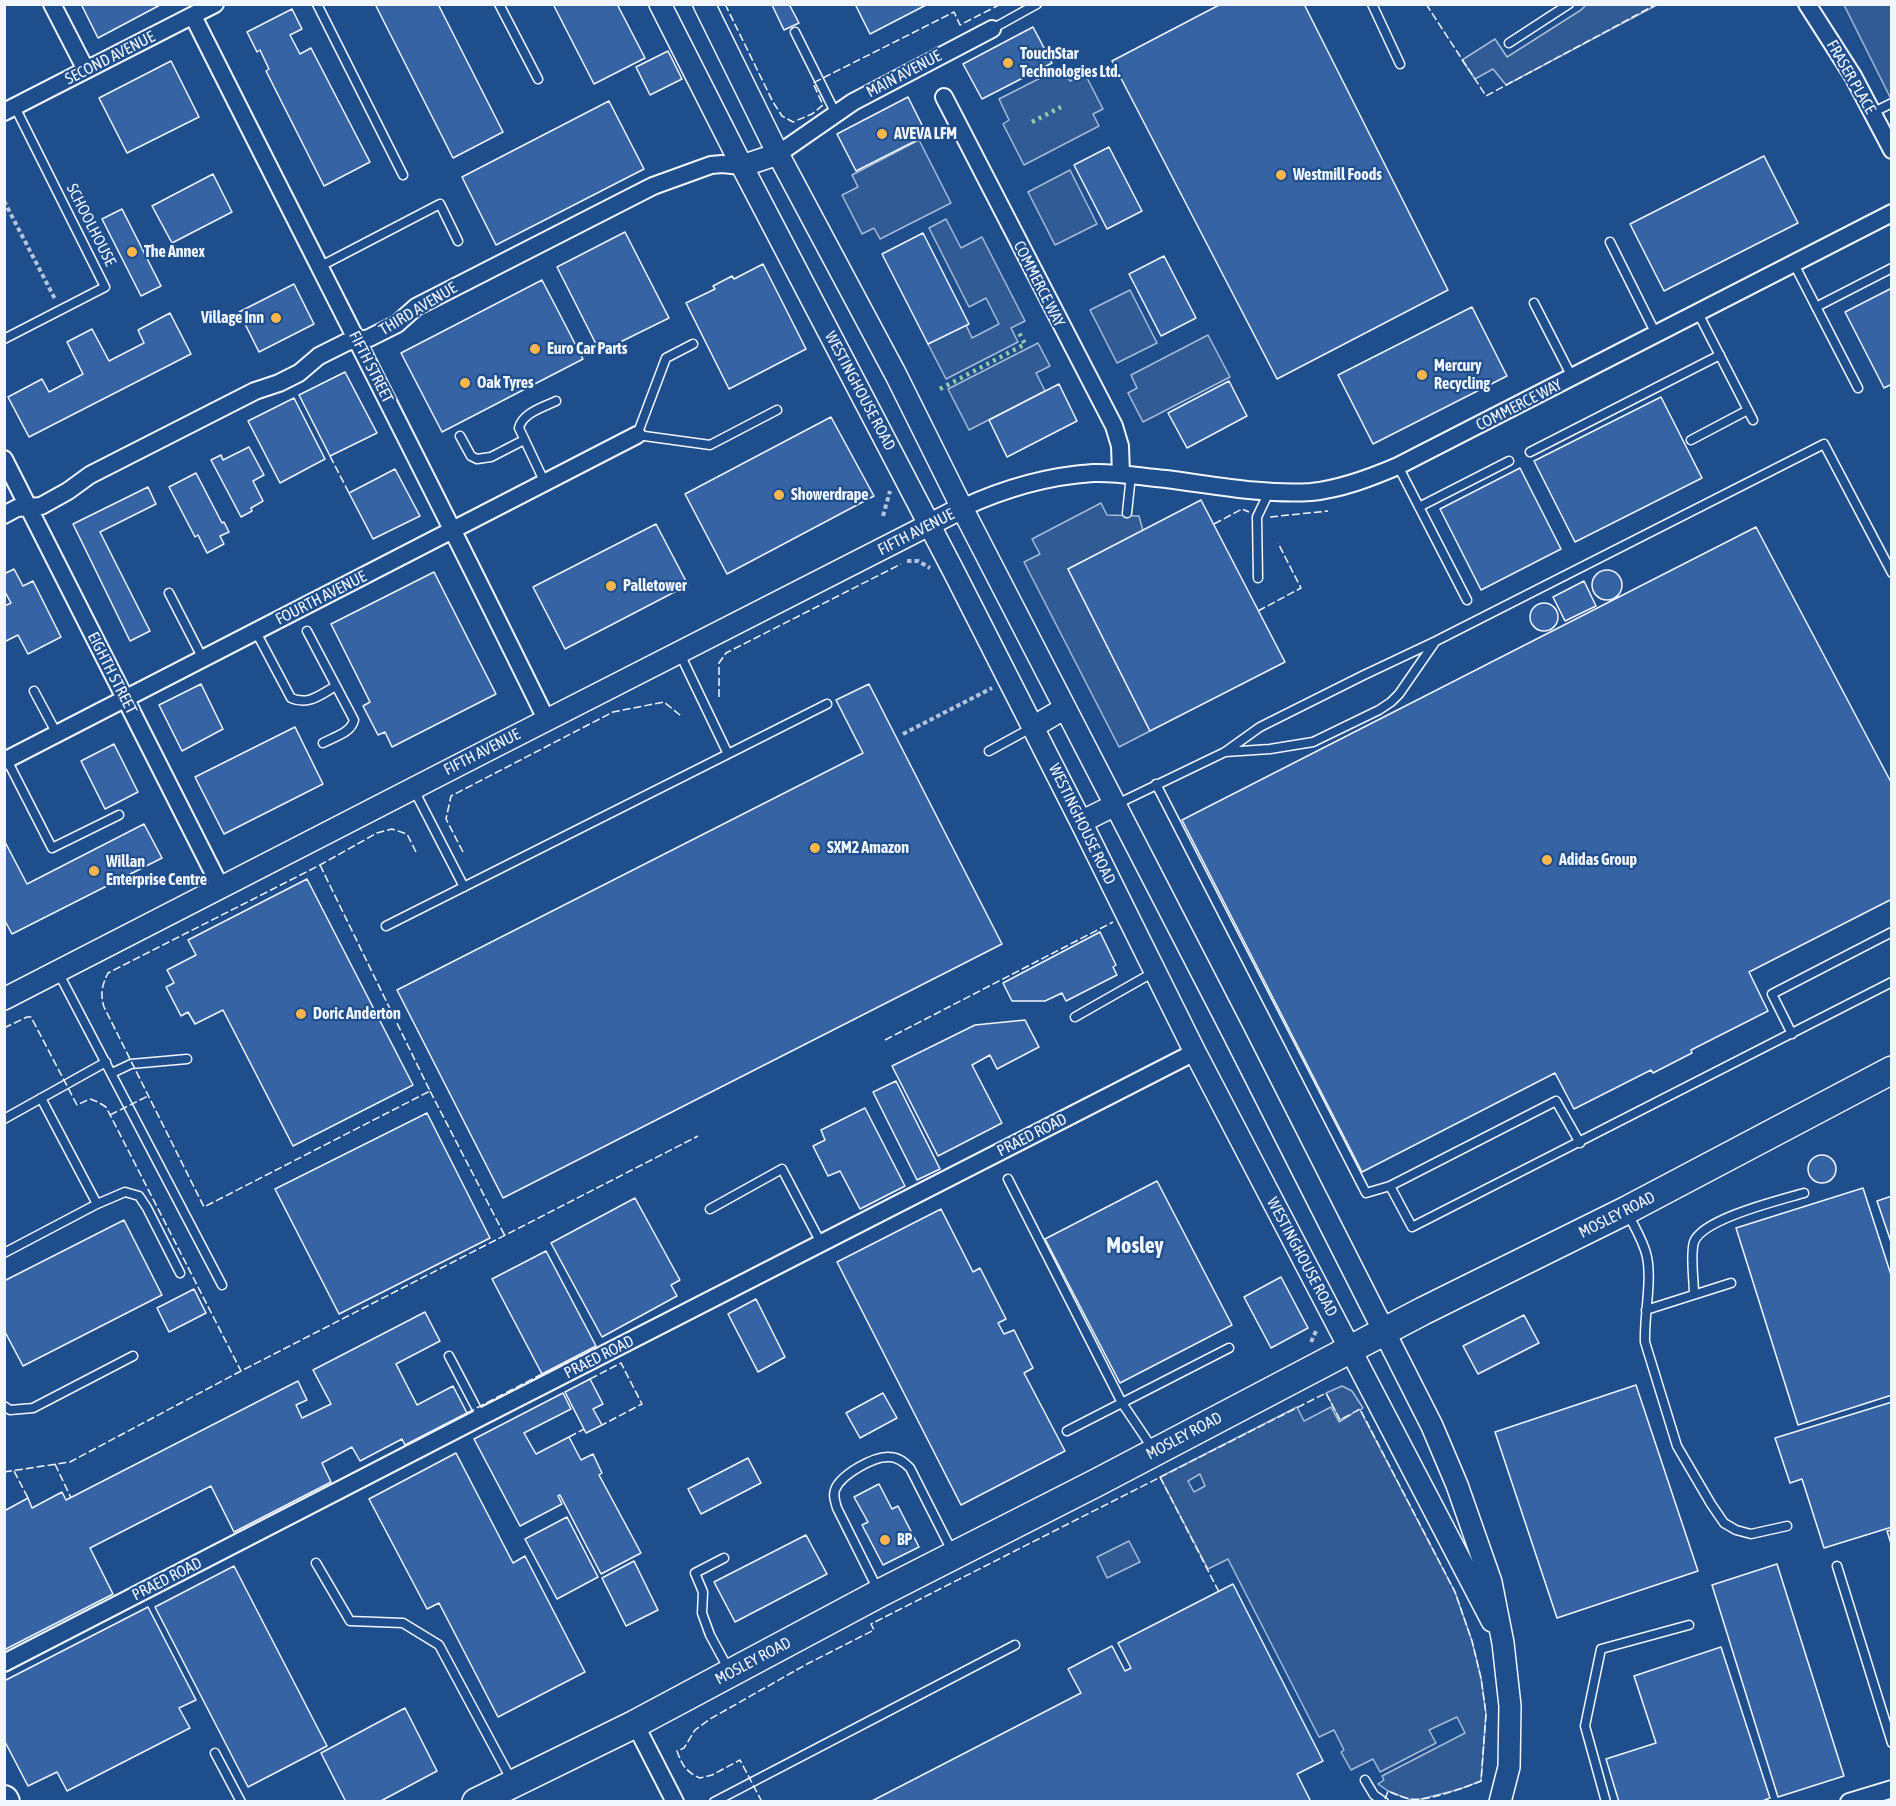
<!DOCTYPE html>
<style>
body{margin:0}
#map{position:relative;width:1896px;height:1806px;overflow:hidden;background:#1f4e8c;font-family:"Asap Condensed",sans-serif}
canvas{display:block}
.frame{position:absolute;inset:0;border:6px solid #f2f6ff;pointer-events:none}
</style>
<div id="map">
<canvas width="1896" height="1806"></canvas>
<div class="frame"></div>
</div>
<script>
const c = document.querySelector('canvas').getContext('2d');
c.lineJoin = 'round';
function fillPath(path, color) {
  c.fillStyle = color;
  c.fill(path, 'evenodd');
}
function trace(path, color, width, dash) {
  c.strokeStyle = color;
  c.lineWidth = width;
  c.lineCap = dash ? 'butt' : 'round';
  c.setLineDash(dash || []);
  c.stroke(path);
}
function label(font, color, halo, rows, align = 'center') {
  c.font = font + ' "Asap Condensed",sans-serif';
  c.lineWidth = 4.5;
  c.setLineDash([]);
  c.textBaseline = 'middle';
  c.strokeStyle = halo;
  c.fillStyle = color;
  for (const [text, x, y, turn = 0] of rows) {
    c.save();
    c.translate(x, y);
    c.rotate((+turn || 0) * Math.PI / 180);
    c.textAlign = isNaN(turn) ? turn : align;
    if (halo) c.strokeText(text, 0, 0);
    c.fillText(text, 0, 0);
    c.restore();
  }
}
const built = new Path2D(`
 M 1586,5 L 1657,5 L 1506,85 L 1493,69 L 1475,79 L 1462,60 L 1495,39 L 1507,57 L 1581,10 Z
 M 1844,5 L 1891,5 L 1891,99 Z
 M 1062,67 L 1070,81 L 1085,74 L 1103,109 L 1093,114 L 1099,126 L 1024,165 L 1003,124 L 1009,120 L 999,99 Z
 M 919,140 L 951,203 L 880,239 L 874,228 L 862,234 L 842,195 L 858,187 L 852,175 Z
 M 1070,170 L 1097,224 L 1055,245 L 1028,192 Z
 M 946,219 L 961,248 L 982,237 L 1025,321 L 1011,328 L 1018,342 L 946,379 L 928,344 L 966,325 L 972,338 L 999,324 L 986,298 L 969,307 L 929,228 Z
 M 1130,290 L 1157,343 L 1117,363 L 1090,310 Z
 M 1208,335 L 1230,377 L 1143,422 L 1128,393 L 1137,388 L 1131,375 Z
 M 1038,343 L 1050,366 L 1036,373 L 1045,391 L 969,430 L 948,389 Z
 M 1101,503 L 1107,515 L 1139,516 L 1143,531 L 1068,569 L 1150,731 L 1119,747 L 1024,562 L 1040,554 L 1032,539 Z
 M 1342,1386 L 1352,1391 L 1363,1408 L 1360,1410 L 1455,1592 L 1472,1641 L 1481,1678 L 1486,1714 L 1481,1781 L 1460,1789 L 1421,1799 L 1411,1800 L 1388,1791 L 1378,1784 L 1384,1780 L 1382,1776 L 1465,1733 L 1457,1717 L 1429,1730 L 1436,1743 L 1380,1772 L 1373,1759 L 1351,1770 L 1341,1752 L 1344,1750 L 1334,1730 L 1319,1737 L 1228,1559 L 1208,1569 L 1160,1477 L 1297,1407 L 1304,1421 L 1331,1407 L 1339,1422 L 1352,1414 L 1340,1420 L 1326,1393 ZM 1200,1474 L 1205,1486 L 1194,1492 L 1188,1481 Z
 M 1129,1541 L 1140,1562 L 1107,1578 L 1097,1557 Z`);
fillPath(built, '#305b95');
trace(built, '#a8bbd7', 1.5);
const building = new Path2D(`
 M 81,4 L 162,4 L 98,38 Z
 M 375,4 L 438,4 L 503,132 L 453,158 Z
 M 553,4 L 617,4 L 645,58 L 594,84 Z
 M 789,4 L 799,23 L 784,30 L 772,5 Z
 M 855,4 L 928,4 L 870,34 Z
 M 1221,4 L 1304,4 L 1448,290 L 1277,379 L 1112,61 Z
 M 292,9 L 302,29 L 290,35 L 300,54 L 311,48 L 370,162 L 324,186 L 266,71 L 269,69 L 260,50 L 257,52 L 247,32 Z
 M 1033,27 L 1052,63 L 982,99 L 963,64 Z
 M 668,51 L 682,79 L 650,95 L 636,67 Z
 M 171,61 L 199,117 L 127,153 L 99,98 Z
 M 908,97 L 927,135 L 856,171 L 837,134 Z
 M 609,101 L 644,169 L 496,245 L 462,177 Z
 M 1109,147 L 1142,211 L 1107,229 L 1074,165 Z
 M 1764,156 L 1798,223 L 1664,291 L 1630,224 Z
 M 213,174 L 232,212 L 172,243 L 152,206 Z
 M 122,209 L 161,286 L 141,296 L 102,219 Z
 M 625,232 L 669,318 L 600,352 L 557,267 Z
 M 923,233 L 969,324 L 928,344 L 882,254 Z
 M 1164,256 L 1196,318 L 1161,336 L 1129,274 Z
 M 763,264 L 806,349 L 729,389 L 686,303 L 715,289 L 713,286 L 732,276 L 734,279 Z
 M 542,280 L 583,359 L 442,432 L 401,353 Z
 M 294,284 L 314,324 L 259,352 L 239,312 Z
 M 1892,288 L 1892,384 L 1884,388 L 1845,312 Z
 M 1472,307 L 1507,376 L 1373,444 L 1338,375 Z
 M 170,313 L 191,354 L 29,437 L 8,397 L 42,379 L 49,392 L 83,374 L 67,342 L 92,329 L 109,361 L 144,343 L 138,330 Z
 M 345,372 L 377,433 L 330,456 L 299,395 Z
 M 1229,381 L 1247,416 L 1187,448 L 1168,413 Z
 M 1059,384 L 1077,421 L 1007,457 L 989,420 Z
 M 1661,397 L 1702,478 L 1575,542 L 1534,461 Z
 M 294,398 L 325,459 L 280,483 L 248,421 Z
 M 831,417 L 874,496 L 727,574 L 685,494 Z
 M 249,447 L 264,475 L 253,481 L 263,501 L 251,508 L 252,511 L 241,517 L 211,460 L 221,455 L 223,460 Z
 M 1520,468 L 1561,549 L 1481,590 L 1440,509 Z
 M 395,469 L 420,516 L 373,539 L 349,493 Z
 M 196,473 L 222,523 L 224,522 L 229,532 L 220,536 L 224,544 L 207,553 L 198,535 L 195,537 L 169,487 Z
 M 148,487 L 156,504 L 100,532 L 150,631 L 130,641 L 73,524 Z
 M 1201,500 L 1285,662 L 1150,731 L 1068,569 Z
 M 656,524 L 688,585 L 565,649 L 533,587 Z
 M 1756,527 L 1892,784 L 1892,899 L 1749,972 L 1768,1011 L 1691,1050 L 1692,1053 L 1653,1073 L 1651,1070 L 1574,1109 L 1555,1073 L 1362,1172 L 1182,820 Z
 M 14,569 L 23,586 L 33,581 L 61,637 L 28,654 L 18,635 L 4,642 L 4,606 L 11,603 L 4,590 L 4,574 Z
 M1592 585a15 15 0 1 1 30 0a15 15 0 1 1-30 0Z
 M 434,572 L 496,694 L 392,747 L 385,732 L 378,735 L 363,706 L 370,702 L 331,624 Z
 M 1584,581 L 1596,606 L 1565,621 L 1553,597 Z
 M1530 617a14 14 0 1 1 28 0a14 14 0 1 1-28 0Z
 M 201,684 L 223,729 L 182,751 L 159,705 Z
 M 869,684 L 1002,944 L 503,1198 L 397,990 L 863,753 L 836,700 Z
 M 295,727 L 323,784 L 224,834 L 195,777 Z
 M 114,744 L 138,792 L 105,809 L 81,761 Z
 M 144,824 L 162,858 L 12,934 L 4,919 L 4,840 L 27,884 Z
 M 307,879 L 413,1085 L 293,1146 L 223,1010 L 195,1024 L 188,1012 L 181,1016 L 166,987 L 174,983 L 167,970 L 196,955 L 188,940 Z
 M 1100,932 L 1116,965 L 1113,967 L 1117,975 L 1066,1001 L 1062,993 L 1045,1001 L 1012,1001 L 1003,983 Z
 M 1025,1020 L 1039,1047 L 997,1069 L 990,1055 L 972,1065 L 1002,1123 L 938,1156 L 892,1066 L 975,1025 Z
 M 896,1081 L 940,1169 L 917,1180 L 873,1092 Z
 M 865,1108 L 905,1186 L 860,1209 L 840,1171 L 828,1176 L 813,1146 L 825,1140 L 821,1130 Z
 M 427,1113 L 490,1238 L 339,1314 L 275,1189 Z
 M1808 1169a14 14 0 1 1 28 0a14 14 0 1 1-28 0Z
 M 1157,1181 L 1232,1325 L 1120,1383 L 1045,1239 Z
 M 1863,1188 L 1892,1278 L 1892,1395 L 1798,1425 L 1736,1228 Z
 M 1892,1196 L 1892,1245 L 1877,1201 Z
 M 635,1198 L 680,1280 L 671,1285 L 677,1296 L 602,1337 L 551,1243 Z
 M 941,1209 L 973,1272 L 980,1268 L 1006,1319 L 998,1323 L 1004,1334 L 1014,1330 L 1033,1368 L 1024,1373 L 1065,1451 L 961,1505 L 837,1262 Z
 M 124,1220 L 162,1295 L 23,1366 L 4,1330 L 4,1281 Z
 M 546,1251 L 596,1346 L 542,1374 L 492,1279 Z
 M 1281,1277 L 1308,1328 L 1271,1348 L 1244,1297 Z
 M 194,1289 L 206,1313 L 169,1332 L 157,1308 Z
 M 756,1299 L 785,1357 L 758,1372 L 728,1314 Z
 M 425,1312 L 440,1341 L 396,1364 L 417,1405 L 453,1386 L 467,1413 L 405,1445 L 402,1439 L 360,1461 L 352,1447 L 322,1463 L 331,1482 L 234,1532 L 211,1486 L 90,1548 L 113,1594 L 4,1650 L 4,1507 L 6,1510 L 28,1498 L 32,1508 L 62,1492 L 66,1500 L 298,1381 L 307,1400 L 296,1405 L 302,1418 L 331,1404 L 313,1370 Z
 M 1524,1315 L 1539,1343 L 1478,1374 L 1463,1346 Z
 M 590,1379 L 603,1404 L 593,1409 L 602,1425 L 586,1433 L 565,1392 Z
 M 1636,1385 L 1698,1571 L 1557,1618 L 1495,1432 Z
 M 563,1393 L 571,1409 L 524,1433 L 536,1454 L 569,1437 L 581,1460 L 593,1454 L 602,1473 L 599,1475 L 641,1553 L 601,1574 L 560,1495 L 558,1496 L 562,1504 L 520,1526 L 474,1439 Z
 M 883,1393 L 897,1418 L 860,1438 L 846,1413 Z
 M 1892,1402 L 1892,1527 L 1824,1548 L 1802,1479 L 1790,1483 L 1775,1438 Z
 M 456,1453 L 513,1563 L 525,1556 L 585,1672 L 498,1717 L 439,1603 L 427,1609 L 369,1499 Z
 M 748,1458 L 761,1483 L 701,1514 L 688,1489 Z
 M 879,1484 L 892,1509 L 898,1506 L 919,1547 L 883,1565 L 862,1525 L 868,1522 L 854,1497 Z
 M 567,1517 L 598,1577 L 557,1599 L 525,1539 Z
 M 1892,1530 L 1892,1547 L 1887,1531 Z
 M 806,1535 L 827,1574 L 735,1622 L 714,1582 Z
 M 634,1561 L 658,1610 L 626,1626 L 602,1578 Z
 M 1777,1564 L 1844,1776 L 1778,1797 L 1712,1585 Z
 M 234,1566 L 327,1746 L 248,1787 L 155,1607 Z
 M 1233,1584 L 1323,1761 L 1297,1774 L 1311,1802 L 870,1802 L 1081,1693 L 1068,1669 L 1112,1646 L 1125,1671 L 1131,1668 L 1118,1643 Z
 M 148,1607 L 196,1700 L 179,1708 L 190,1728 L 67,1791 L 57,1772 L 28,1786 L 4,1740 L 4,1681 Z
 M 1721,1647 L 1770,1798 L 1760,1802 L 1619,1802 L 1606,1759 L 1656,1743 L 1634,1676 Z
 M 405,1708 L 437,1771 L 379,1802 L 346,1802 L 321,1753 Z`);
fillPath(building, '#3563a3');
trace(building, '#f2f6ff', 1.5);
const service = new Path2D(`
 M 317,4 L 403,175
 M 499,4 L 538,79
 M 1372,4 L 1400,64
 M 992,29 L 1037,4
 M 795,32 L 836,114
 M 1509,43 L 1569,4
 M 1872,113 L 1892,103
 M 1610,242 L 1656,334
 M 1794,264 L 1858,388
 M 319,267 L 440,204 L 458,241
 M 1534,303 L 1572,377
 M 1816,307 L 1892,268
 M 1698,313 L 1753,420
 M 4,339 L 105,287 L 15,107
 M 693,344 L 666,358 L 637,435 L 710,445 L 777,410
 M 460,436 L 471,456 L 477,459 L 491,457 L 524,440
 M 1691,440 L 1748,410
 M 1530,452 L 1720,355
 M 1398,466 L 1467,600
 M 545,483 L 519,428 C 522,413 544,407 556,401
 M 1419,507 L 1509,461
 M 1127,513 L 1131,475
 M 1258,578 L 1257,517 L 1269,492
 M 169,593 L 203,659
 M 307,631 L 354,720 C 351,733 334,737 323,743
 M 256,632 L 291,698 C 309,706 321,694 336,686
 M 680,654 L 728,754 L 827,704
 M 34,691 L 57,734
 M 989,751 L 1033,727
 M 1225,752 L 1270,749 L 1313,742 L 1379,710 L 1391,702 L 1399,694 L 1435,642
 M 7,760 L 52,848 L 119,815
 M 1156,784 L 1366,1193 L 1390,1186 L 1412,1227 L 1892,982
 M 413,788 L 464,887
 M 1115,805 L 1225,752 L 1260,727 L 1364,675 L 1436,641 L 1824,444 L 1892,573
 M 386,926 L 728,754
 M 58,972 L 222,1285
 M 1075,1017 L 1154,972
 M 1792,1034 L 1772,994 L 1892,932
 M 112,1073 L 131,1064 L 187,1059
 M 4,1119 L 106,1062
 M 1008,1179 L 1122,1403 L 1153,1449
 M 1390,1186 L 1556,1101 L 1580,1143
 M 97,1204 L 125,1192 L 139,1196 L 147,1208 L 180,1273
 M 710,1209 L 782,1169 L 821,1243
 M 1628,1214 C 1635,1228 1644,1242 1647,1257 C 1652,1282 1644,1316 1645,1342 L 1677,1446 L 1711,1504 L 1724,1523 L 1736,1530 L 1751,1534 L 1787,1526
 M 4,1253 L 97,1204 L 41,1098
 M 1694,1294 C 1694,1280 1690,1255 1694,1242 C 1702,1219 1780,1200 1804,1193
 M 1646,1310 L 1731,1283
 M 449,1356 L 481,1417
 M 4,1406 L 10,1410 L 33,1408 L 133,1356
 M 1067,1431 L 1229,1348
 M 724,1558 L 695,1573 L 703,1592 L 702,1613 L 710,1635 L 729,1670
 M 316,1563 L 350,1621 L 403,1623 L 439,1645 L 512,1781
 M 1837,1566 L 1892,1743
 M 878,1590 L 837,1508 C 835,1501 833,1496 835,1490 C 840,1475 874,1456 889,1457 C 898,1457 904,1462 910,1468 L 953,1553
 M 215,1753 L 241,1802
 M 1365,1780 L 1374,1795 L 1384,1802
 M 714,1802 L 1015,1645
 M 1606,1802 L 1585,1726 L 1601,1649 L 1689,1625`);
const minor = new Path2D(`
 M 52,4 L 86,70
 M 1807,4 L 1853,76 L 1892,150
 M 193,16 C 310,250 431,483 546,719
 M 944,97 L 1114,426 L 1120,446 L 1121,474
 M 4,112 L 215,4
 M 778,154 L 853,102 L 992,29
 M 4,459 L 221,888
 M 962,508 C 1003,489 1047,476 1093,473 C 1117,472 1142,477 1166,479 C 1213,485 1263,495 1311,492 C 1341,489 1370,478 1398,466 L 1892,213
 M 4,515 L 17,508 L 41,506 L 68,491 L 90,475 L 255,391 L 279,383 L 299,373 L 319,356 L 347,342 L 369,338 L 397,324 L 416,307 L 653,186 L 711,165 L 722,164 L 742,166
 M 4,761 L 637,435
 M 4,1663 L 481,1417 L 1195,1052
 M 635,1724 L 675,1802
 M 1849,1802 L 1892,1789`);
const tertiary = new Path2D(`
 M 660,4 L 742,166 L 954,572 L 1081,822 L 1195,1052 L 1492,1621
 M 704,4 L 778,154 L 896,375 L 962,508 L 1232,1031 L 1432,1426 L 1457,1485 L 1491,1582 L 1503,1643 L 1510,1706 L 1509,1767 L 1500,1802
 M 742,166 L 778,154
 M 1033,727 L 1065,708
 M 1081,822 L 1115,805
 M 4,999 C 323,834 642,671 962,508`);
const primary = new Path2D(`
 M 476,1802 L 635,1724 L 880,1593 L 1096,1483 L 1423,1311 L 1627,1210 L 1892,1070`);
const trunk = new Path2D(`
 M 4,1800 L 5,1802`);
trace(service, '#f2f6ff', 11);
trace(minor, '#f2f6ff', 20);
trace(tertiary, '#f2f6ff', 24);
trace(primary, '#f2f6ff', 30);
trace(trunk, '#f2f6ff', 32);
trace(new Path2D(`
 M 4,201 L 55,299
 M 883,516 L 890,491
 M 907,561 L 918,561 L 930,568
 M 903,734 L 992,688
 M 1311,1342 L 1317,1329`), '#b3c4dc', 4, [4.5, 3]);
trace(service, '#1f4e8c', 8);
trace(minor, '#1f4e8c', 16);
trace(tertiary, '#1f4e8c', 21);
trace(primary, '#1f4e8c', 27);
trace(trunk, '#1f4e8c', 28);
trace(new Path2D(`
 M 1032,122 L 1061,107
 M 940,389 L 1025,344 L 1018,331`), '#97c8a6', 4.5, [3, 4.5]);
trace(new Path2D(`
 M 725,4 L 773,102 L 782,116 L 793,122 L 812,114 L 823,105 L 813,83 L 954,12 L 960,25 L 1001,4
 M 1426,4 L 1486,96 L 1657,4
 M 330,456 L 349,493
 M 1270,517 L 1328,511
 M 1214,524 L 1242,509 L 1249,512
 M 1258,611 L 1301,588 L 1278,543
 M 719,697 L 719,663 L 726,653 L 901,564
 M 463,852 L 446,819 L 451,796 L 613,712 L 664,702 L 681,716
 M 320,865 L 430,1091 L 204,1207 L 104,1007 C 100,994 102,985 108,973 L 320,865 L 377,833 L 392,829 L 407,834 L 417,854
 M 4,1028 L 27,1017 L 31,1017 L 77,1105 L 90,1099 L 98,1102 L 106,1107 L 241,1371
 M 885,1040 L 1113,922
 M 430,1091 L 505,1236
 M 110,1115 L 148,1096
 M 590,1379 L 621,1363 L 642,1404 L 602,1425
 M 467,1413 L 542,1374
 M 569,1437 L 584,1429
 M 55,1464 L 71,1498
 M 14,1471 L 28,1498
 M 4,1472 L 70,1462 L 241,1371 L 698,1136
 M 1160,1477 L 1219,1592
 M 762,1802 L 740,1760 L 712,1775 L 700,1778 C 686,1772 682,1765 677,1751 L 684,1748 L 695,1730 L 710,1719 L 807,1664 L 874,1630 L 871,1624 L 1326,1393 L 1340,1420 L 1360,1409 L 1455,1592 L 1472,1641 L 1481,1678 L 1486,1714 L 1481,1781 C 1466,1787 1427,1802 1411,1799 C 1403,1798 1395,1794 1388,1791 L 1384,1802`), '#f2f6ff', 1.5, [8, 3]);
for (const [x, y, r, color] of [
 [1008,63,6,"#ffb74d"],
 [882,134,6,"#ffb74d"],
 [1281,175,6,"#ffb74d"],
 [132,252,6,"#ffb74d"],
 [276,318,6,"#ffb74d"],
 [535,349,6,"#ffb74d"],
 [1422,375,6,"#ffb74d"],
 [465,383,6,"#ffb74d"],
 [779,495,6,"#ffb74d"],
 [611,586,6,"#ffb74d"],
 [815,848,6,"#ffb74d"],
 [1547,860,6,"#ffb74d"],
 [94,871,6,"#ffb74d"],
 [301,1014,6,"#ffb74d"],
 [885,1540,6,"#ffb74d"]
]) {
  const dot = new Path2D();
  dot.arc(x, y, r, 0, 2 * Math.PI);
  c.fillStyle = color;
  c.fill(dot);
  trace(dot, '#1f4e8c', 2);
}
label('bold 16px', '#f2f6ff', '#1f4e8c', [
 ["TouchStar",1020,54],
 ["Technologies Ltd.",1020,72],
 ["AVEVA LFM",894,134],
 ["Westmill Foods",1293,175],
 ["The Annex",144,252],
 ["Village Inn",264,318,"right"],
 ["Euro Car Parts",547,349],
 ["Mercury",1434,366],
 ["Recycling",1434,384],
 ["Oak Tyres",477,383],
 ["Showerdrape",791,495],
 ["Palletower",623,586],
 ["SXM2 Amazon",827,848],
 ["Adidas Group",1559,860],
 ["Willan",106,862],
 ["Enterprise Centre",106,880],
 ["Doric Anderton",313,1014],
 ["BP",897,1540]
], 'left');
label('16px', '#f2f6ff', '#1f4e8c', [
 ["SECOND AVENUE",110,58,-27],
 ["MAIN AVENUE",904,74,-28],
 ["FRASER PLACE",1851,77,60],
 ["SCHOOLHOUSE",91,225,63],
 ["COMMERCE WAY",1039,284,63],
 ["THIRD AVENUE",418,309,-31],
 ["FIFTH STREET",371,367,63],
 ["WESTINGHOUSE ROAD",860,391,62],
 ["COMMERCE WAY",1519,405,-27],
 ["FIFTH AVENUE",916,532,-27],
 ["FOURTH AVENUE",321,598,-27],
 ["EIGHTH STREET",112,673,63],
 ["FIFTH AVENUE",482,752,-27],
 ["WESTINGHOUSE ROAD",1082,824,64],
 ["PRAED ROAD",1032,1135,-27],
 ["MOSLEY ROAD",1617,1215,-27],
 ["WESTINGHOUSE ROAD",1302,1257,62],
 ["PRAED ROAD",599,1357,-27],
 ["MOSLEY ROAD",1184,1436,-28],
 ["PRAED ROAD",167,1579,-27],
 ["MOSLEY ROAD",753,1661,-28]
]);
label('bold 22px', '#f2f6ff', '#1f4e8c', [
 ["Mosley",1135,1246]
]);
</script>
